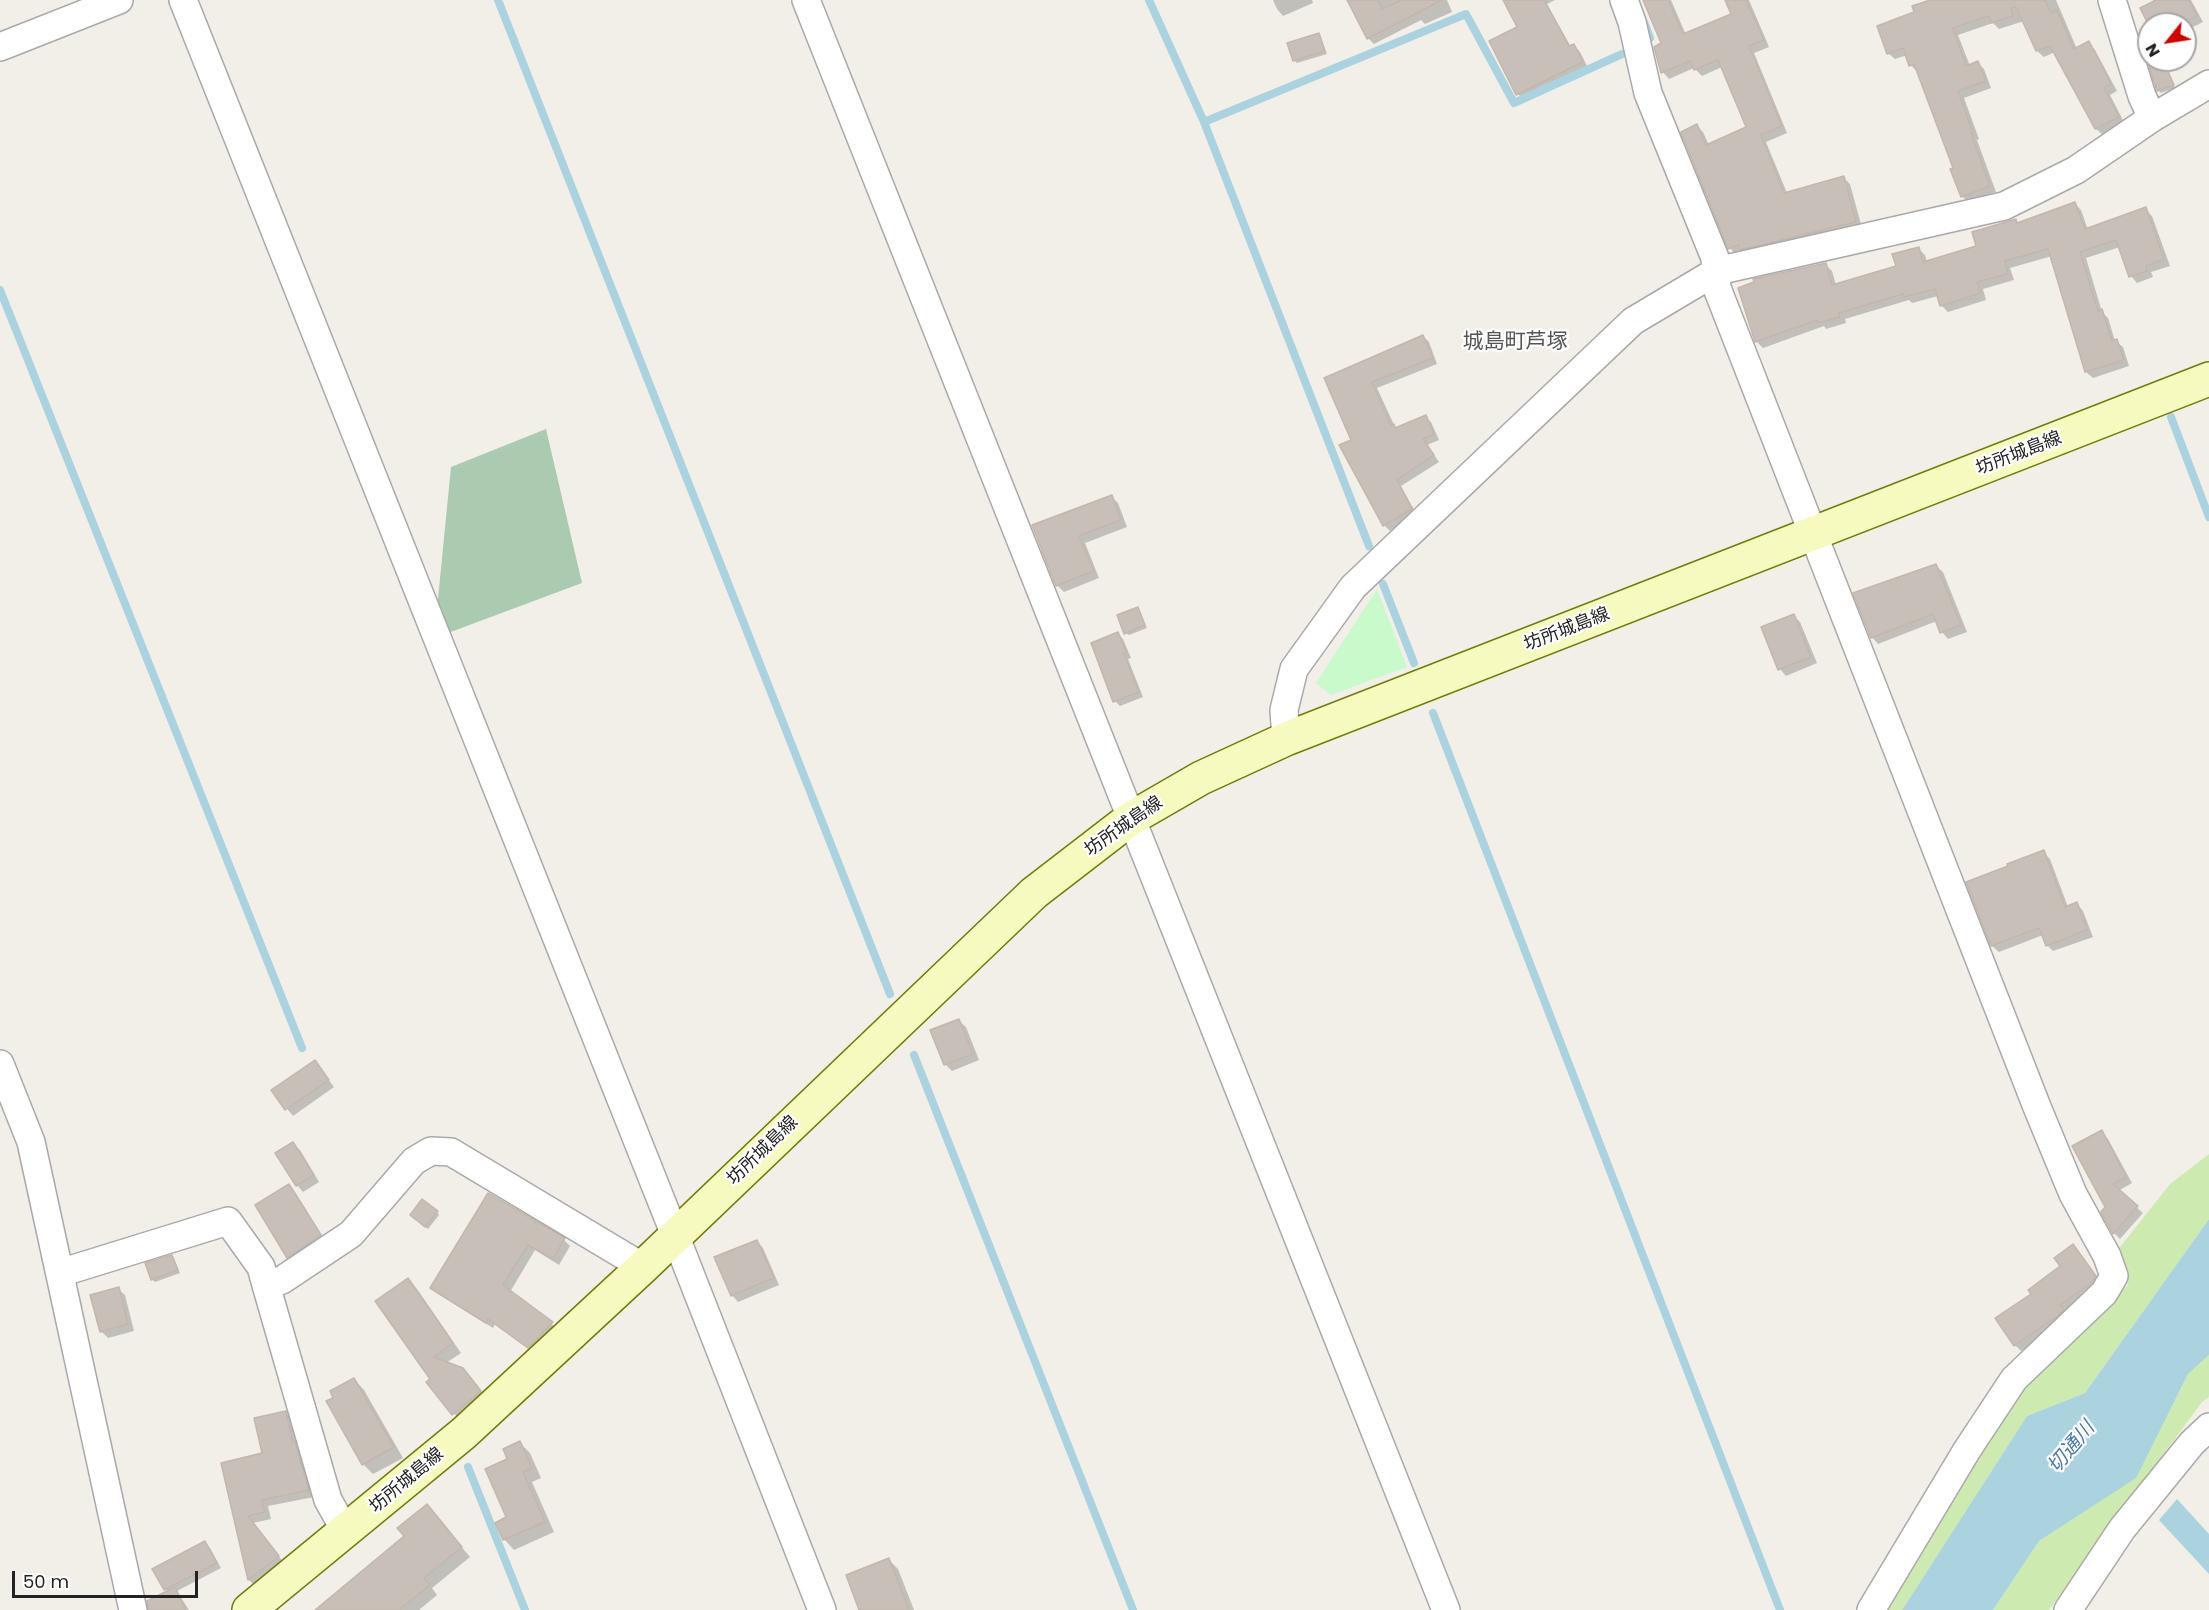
<!DOCTYPE html>
<meta charset="utf-8">
<style>
body{margin:0}
#map{position:relative;width:2209px;height:1610px;overflow:hidden;background:#f2efe9;font-family:Poppins,sans-serif}
canvas{display:block}
.north{position:absolute;left:2137px;top:12px;width:60px;height:60px;box-sizing:border-box;background:#fff;border:2px solid #a7a7a7;border-radius:50%;rotate:240deg;font-size:16px;font-weight:700;line-height:24px;text-align:center;color:#222}
.north::after{content:'';display:block;margin:auto;width:21px;height:27px;background:#d40000;clip-path:polygon(50% 0,100% 100%,50% 72%,0 100%)}
.scale{position:absolute;left:12px;top:1571px;width:186px;height:27px;box-sizing:border-box;border:3px solid #222;border-top:0;padding-left:8px;font-size:18px;line-height:21px;white-space:nowrap;color:#222;-webkit-text-stroke:4px #fff;paint-order:stroke}
</style>
<div id="map">
<canvas width="2209" height="1610"></canvas>
<div class="north">N</div>
<div class="scale">50 m</div>
</div>
<script>
const c = document.querySelector('canvas').getContext('2d');
c.lineJoin = 'round';
function fillPath(path, color) {
  c.fillStyle = color;
  c.fill(path, 'evenodd');
}
function trace(path, color, width, dash) {
  c.strokeStyle = color;
  c.lineWidth = width;
  c.lineCap = dash ? 'butt' : 'round';
  c.setLineDash(dash || []);
  c.stroke(path);
}
function label(font, color, halo, rows, align = 'center') {
  c.font = font + ' Poppins,"Noto Sans JP",sans-serif';
  c.lineWidth = 4.5;
  c.setLineDash([]);
  c.textBaseline = 'middle';
  c.strokeStyle = halo;
  c.fillStyle = color;
  for (const [text, x, y, turn = 0] of rows) {
    c.save();
    c.translate(x, y);
    c.rotate((+turn || 0) * Math.PI / 180);
    c.textAlign = isNaN(turn) ? turn : align;
    if (halo) c.strokeText(text, 0, 0);
    c.fillText(text, 0, 0);
    c.restore();
  }
}
fillPath(new Path2D(`
 M 2209,1154 L 2209,1219 L 2085,1393 L 2027,1416 L 1902,1610 L 1883,1610 L 2022,1384 L 2128,1285 L 2120,1247 L 2170,1184 Z
 M 2209,1355 L 2209,1397 L 2202,1402 L 2049,1610 L 1993,1610 L 2039,1541 L 2136,1477 L 2188,1374 Z`), '#cdebb0');
fillPath(new Path2D(`
 M 546,429 L 582,583 L 448,633 L 437,609 L 451,467 Z`), '#aacbaf');
fillPath(new Path2D(`
 M 1377,589 L 1407,667 L 1331,695 L 1316,683 Z`), '#c8facc');
fillPath(new Path2D(`
 M 2209,1219 L 2209,1355 L 2188,1374 L 2136,1478 L 2039,1541 L 1993,1610 L 1902,1610 L 2027,1416 L 2085,1393 Z
 M 2177,1499 L 2209,1534 L 2209,1574 L 2159,1520 Z`), '#aad3df');
fillPath(new Path2D(`
 M 1273,0 L 1312,0 L 1313,3 L 1283,16 L 1277,9 Z
 M 1349,0 L 1447,0 L 1452,12 L 1425,24 L 1421,20 L 1374,44 L 1368,38 Z
 M 1504,0 L 1555,0 L 1547,4 L 1571,47 L 1574,45 L 1580,52 L 1588,68 L 1524,101 L 1518,94 L 1491,42 L 1520,28 Z
 M 1644,0 L 1671,0 L 1686,35 L 1733,14 L 1727,0 L 1749,0 L 1769,47 L 1754,53 L 1787,133 L 1766,142 L 1787,193 L 1844,178 L 1850,184 L 1862,228 L 1736,255 L 1730,248 L 1683,133 L 1697,126 L 1703,132 L 1709,145 L 1747,127 L 1722,67 L 1702,76 L 1694,68 L 1669,79 L 1663,72 L 1660,66 L 1663,44 Z
 M 1934,0 L 2056,0 L 2077,49 L 2089,43 L 2095,50 L 2117,91 L 2110,95 L 2125,124 L 2103,135 L 2096,129 L 2055,52 L 2044,57 L 2037,51 L 2024,21 L 1999,29 L 1993,23 L 1958,35 L 1970,66 L 1978,63 L 1984,69 L 1991,88 L 1964,98 L 1979,139 L 1977,140 L 1996,192 L 1968,202 L 1962,196 L 1955,169 L 1917,72 L 1911,65 L 1907,55 L 1895,59 L 1888,53 L 1920,14 Z
 M 2153,0 L 2191,0 L 2203,22 L 2185,31 L 2185,24 L 2150,24 L 2154,3 Z
 M 1319,34 L 1327,54 L 1297,63 L 1294,60 Z
 M 2164,60 L 2175,88 L 2161,93 L 2159,91 L 2149,61 Z
 M 2075,204 L 2081,210 L 2088,230 L 2145,209 L 2152,216 L 2170,266 L 2151,272 L 2153,277 L 2137,283 L 2131,276 L 2120,247 L 2086,258 L 2102,312 L 2108,318 L 2115,341 L 2123,347 L 2129,366 L 2093,378 L 2086,372 L 2052,256 L 2010,268 L 2014,280 L 1983,289 L 1986,300 L 1948,312 L 1941,305 L 1938,296 L 1912,303 L 1909,300 L 1845,319 L 1846,323 L 1826,329 L 1824,326 L 1763,348 L 1756,341 L 1825,264 L 1832,271 L 1836,285 L 1897,267 L 1918,248 L 1925,255 L 1927,262 L 1977,247 L 2016,221 L 2019,224 Z
 M 1423,336 L 1429,342 L 1437,364 L 1377,388 L 1396,429 L 1425,417 L 1431,422 L 1439,440 L 1427,445 L 1439,462 L 1401,486 L 1417,515 L 1390,531 L 1384,525 L 1341,445 L 1353,440 L 1326,378 Z
 M 1112,497 L 1118,503 L 1127,527 L 1085,543 L 1099,578 L 1064,592 L 1057,585 L 1034,526 Z
 M 1936,566 L 1943,572 L 1967,632 L 1948,639 L 1942,632 L 1937,621 L 1878,644 L 1872,637 Z
 M 1137,609 L 1147,628 L 1129,635 L 1126,633 Z
 M 1794,616 L 1800,622 L 1817,663 L 1786,676 L 1780,669 L 1763,628 Z
 M 1118,634 L 1123,639 L 1131,658 L 1128,659 L 1143,697 L 1120,706 L 1115,701 Z
 M 2043,852 L 2050,859 L 2068,907 L 2077,904 L 2083,911 L 2093,937 L 2053,951 L 2047,945 L 2043,935 L 1999,952 L 1992,946 L 1968,883 Z
 M 959,1021 L 966,1027 L 979,1060 L 952,1071 L 945,1064 Z
 M 315,1062 L 334,1087 L 293,1116 L 273,1091 Z
 M 2101,1132 L 2108,1139 L 2132,1183 L 2118,1191 L 2143,1213 L 2120,1239 L 2114,1233 L 2106,1208 Z
 M 293,1144 L 300,1150 L 319,1182 L 303,1192 L 297,1185 Z
 M 289,1186 L 295,1192 L 326,1242 L 294,1263 L 288,1257 Z
 M 489,1195 L 564,1240 L 570,1246 L 559,1265 L 535,1250 L 510,1292 L 558,1329 L 535,1354 L 495,1324 L 493,1328 L 438,1294 L 432,1288 Z
 M 437,1212 L 439,1215 L 428,1229 L 414,1218 Z
 M 757,1241 L 763,1248 L 779,1285 L 738,1302 L 732,1295 Z
 M 2073,1246 L 2101,1284 L 2062,1324 L 2021,1351 L 2015,1345 L 2033,1294 L 2062,1266 Z
 M 172,1256 L 180,1273 L 155,1282 L 152,1279 Z
 M 408,1280 L 417,1289 L 461,1353 L 446,1363 L 462,1369 L 489,1401 L 462,1423 L 428,1382 L 432,1380 Z
 M 118,1289 L 125,1295 L 134,1331 L 108,1338 L 101,1331 Z
 M 354,1379 L 364,1390 L 403,1458 L 373,1474 L 363,1464 L 336,1398 Z
 M 286,1413 L 292,1419 L 299,1448 L 301,1451 L 314,1497 L 268,1506 L 271,1519 L 253,1523 L 284,1563 L 255,1586 L 249,1580 L 223,1464 L 263,1455 Z
 M 520,1443 L 530,1453 L 541,1478 L 532,1482 L 554,1532 L 514,1550 L 504,1539 L 508,1518 L 509,1460 Z
 M 427,1506 L 470,1557 L 432,1588 L 437,1595 L 419,1610 L 338,1610 L 406,1536 Z
 M 205,1543 L 210,1548 L 221,1568 L 177,1591 L 189,1610 L 157,1610 L 168,1592 L 154,1569 Z
 M 889,1560 L 898,1569 L 914,1610 L 861,1610 Z`), '#0003');
trace(new Path2D(`
 M 498,0 L 890,994
 M 1149,0 L 1204,122 L 1369,546
 M 1644,22 L 1650,38
 M 1204,122 L 1466,14 L 1514,103 L 1622,54
 M 0,290 L 302,1048
 M 2171,417 L 2209,517
 M 1383,584 L 1414,663
 M 1433,713 L 1780,1610
 M 914,1055 L 1133,1610
 M 468,1467 L 525,1610`), '#aad3df', 8);
const building = new Path2D(`
 M 1347,0 L 1378,0 L 1382,9 L 1401,0 L 1442,0 L 1367,39 Z
 M 1503,0 L 1544,0 L 1569,46 L 1574,44 L 1583,62 L 1516,95 L 1489,41 L 1517,27 Z
 M 1643,0 L 1668,0 L 1683,34 L 1731,14 L 1725,0 L 1746,0 L 1764,40 L 1749,46 L 1782,126 L 1761,135 L 1784,193 L 1844,176 L 1856,222 L 1740,250 L 1738,245 L 1728,249 L 1681,132 L 1697,124 L 1706,145 L 1746,127 L 1718,60 L 1694,70 L 1690,61 L 1661,73 L 1654,47 L 1661,43 Z
 M 1930,0 L 2045,0 L 2051,13 L 2057,10 L 2074,49 L 2089,41 L 2111,84 L 2104,88 L 2119,117 L 2095,129 L 2050,46 L 2036,51 L 2016,7 L 2011,8 L 2013,16 L 1991,23 L 1989,16 L 1953,28 L 1966,66 L 1978,61 L 1986,81 L 1958,91 L 1973,133 L 1971,133 L 1990,186 L 1961,197 L 1950,169 L 1953,168 L 1914,64 L 1909,66 L 1903,48 L 1887,54 L 1877,26 L 1914,12 L 1912,6 Z
 M 2156,0 L 2189,0 L 2197,16 L 2181,24 L 2148,24 L 2140,8 Z
 M 1319,33 L 1325,51 L 1293,61 L 1287,43 Z
 M 2147,60 L 2163,60 L 2174,85 L 2157,91 Z
 M 2075,202 L 2085,229 L 2146,207 L 2164,259 L 2146,266 L 2147,271 L 2129,277 L 2116,240 L 2080,252 L 2098,311 L 2102,309 L 2112,341 L 2117,339 L 2124,360 L 2085,372 L 2048,249 L 2005,261 L 2008,274 L 1977,282 L 1981,293 L 1940,306 L 1935,289 L 1904,297 L 1903,294 L 1839,313 L 1840,317 L 1818,323 L 1817,320 L 1755,342 L 1738,288 L 1754,282 L 1753,279 L 1826,263 L 1832,285 L 1896,266 L 1892,254 L 1919,247 L 1923,262 L 1976,246 L 1972,232 L 2016,219 L 2017,223 Z
 M 1423,335 L 1433,358 L 1372,382 L 1391,426 L 1394,424 L 1395,428 L 1426,415 L 1434,434 L 1423,439 L 1434,455 L 1397,480 L 1412,509 L 1383,526 L 1339,445 L 1351,440 L 1324,378 Z
 M 1112,495 L 1121,520 L 1079,536 L 1094,571 L 1056,586 L 1032,525 Z
 M 1936,564 L 1961,625 L 1940,633 L 1933,614 L 1871,638 L 1853,593 Z
 M 1138,607 L 1145,625 L 1124,634 L 1117,615 Z
 M 1794,614 L 1811,657 L 1778,670 L 1761,627 Z
 M 1118,632 L 1127,653 L 1124,654 L 1139,692 L 1113,702 L 1091,643 Z
 M 2044,850 L 2065,907 L 2077,902 L 2087,930 L 2046,946 L 2039,928 L 1991,946 L 1966,882 L 2008,866 L 2007,864 Z
 M 959,1019 L 973,1054 L 944,1065 L 930,1030 Z
 M 315,1060 L 329,1080 L 285,1110 L 271,1090 Z
 M 2102,1130 L 2126,1177 L 2113,1184 L 2138,1206 L 2113,1234 L 2101,1212 L 2105,1207 L 2072,1146 Z
 M 293,1142 L 314,1175 L 296,1186 L 275,1153 Z
 M 289,1184 L 321,1235 L 287,1258 L 255,1205 Z
 M 488,1193 L 565,1238 L 553,1259 L 528,1245 L 503,1285 L 553,1322 L 528,1348 L 488,1319 L 486,1323 L 430,1288 Z
 M 422,1199 L 438,1211 L 425,1227 L 410,1215 Z
 M 757,1240 L 774,1278 L 731,1296 L 714,1257 Z
 M 2073,1244 L 2096,1276 L 2090,1284 L 2060,1305 L 2064,1310 L 2056,1317 L 2014,1346 L 1995,1318 L 2031,1294 L 2028,1290 L 2060,1266 L 2054,1258 Z
 M 172,1255 L 178,1270 L 151,1280 L 145,1263 Z
 M 408,1278 L 453,1343 L 434,1357 L 463,1368 L 481,1391 L 452,1415 L 426,1382 L 430,1379 L 375,1301 Z
 M 119,1287 L 128,1324 L 100,1332 L 90,1295 Z
 M 354,1378 L 394,1447 L 362,1465 L 326,1401 L 333,1398 L 330,1391 Z
 M 286,1411 L 293,1443 L 295,1443 L 309,1490 L 262,1500 L 265,1512 L 248,1516 L 279,1556 L 248,1580 L 221,1463 L 262,1453 L 254,1418 Z
 M 520,1441 L 532,1468 L 523,1472 L 545,1522 L 503,1540 L 495,1523 L 506,1517 L 485,1469 L 507,1459 L 503,1449 Z
 M 427,1504 L 462,1547 L 424,1578 L 430,1585 L 399,1610 L 315,1610 L 404,1536 L 397,1528 Z
 M 205,1541 L 217,1563 L 164,1590 L 152,1569 Z
 M 889,1558 L 909,1610 L 859,1610 L 846,1575 Z
 M 175,1587 L 186,1610 L 148,1610 L 147,1601 Z`);
fillPath(building, '#c7bfb8');
trace(building, '#c4b6ab', 1.5);
const minor = new Path2D(`
 M 183,0 L 675,1235 L 822,1610
 M 806,0 L 1446,1610
 M 1624,0 L 1632,22 L 1648,93 L 1715,258 L 1717,288 L 2037,1107 L 2073,1194 L 2107,1256 L 2114,1276 L 2104,1293 L 2014,1379 L 1967,1450 L 1871,1610
 M 2112,0 L 2142,96 L 2152,118
 M 0,47 L 119,0
 M 1286,739 L 1284,710 L 1294,669 L 1353,587 L 1633,321 L 1717,271 L 2004,206 L 2076,170 L 2152,118 L 2209,84
 M 0,1064 L 31,1142 L 133,1610
 M 60,1273 L 228,1221 L 261,1267 L 266,1285
 M 346,1532 L 328,1500 L 266,1285 L 282,1280 L 351,1234 L 414,1161 L 431,1151 L 451,1152 L 643,1267
 M 2068,1610 L 2122,1529 L 2192,1443 L 2209,1427`);
const secondary = new Path2D(`
 M 249,1610 L 464,1433 L 643,1267 L 1034,893 L 1130,819 L 1201,778 L 1286,739 L 2209,379`);
trace(minor, '#a9a9a9', 30);
trace(secondary, '#707d05', 36);
trace(minor, '#fff', 27);
trace(secondary, '#f7fabf', 33);
label('18px', '#222', '#fff', [
 ["坊所城島線",2019,454,-21],
 ["坊所城島線",1567,630,-21],
 ["坊所城島線",1124,827,-35],
 ["坊所城島線",763,1151,-44],
 ["坊所城島線",407,1481,-40]
]);
label('italic 20px', '#4a7aab', '#fff', [
 ["切通川",2072,1448,-50]
]);
label('21px', '#555', '#fff', [
 ["城島町芦塚",1515,343]
]);
</script>
